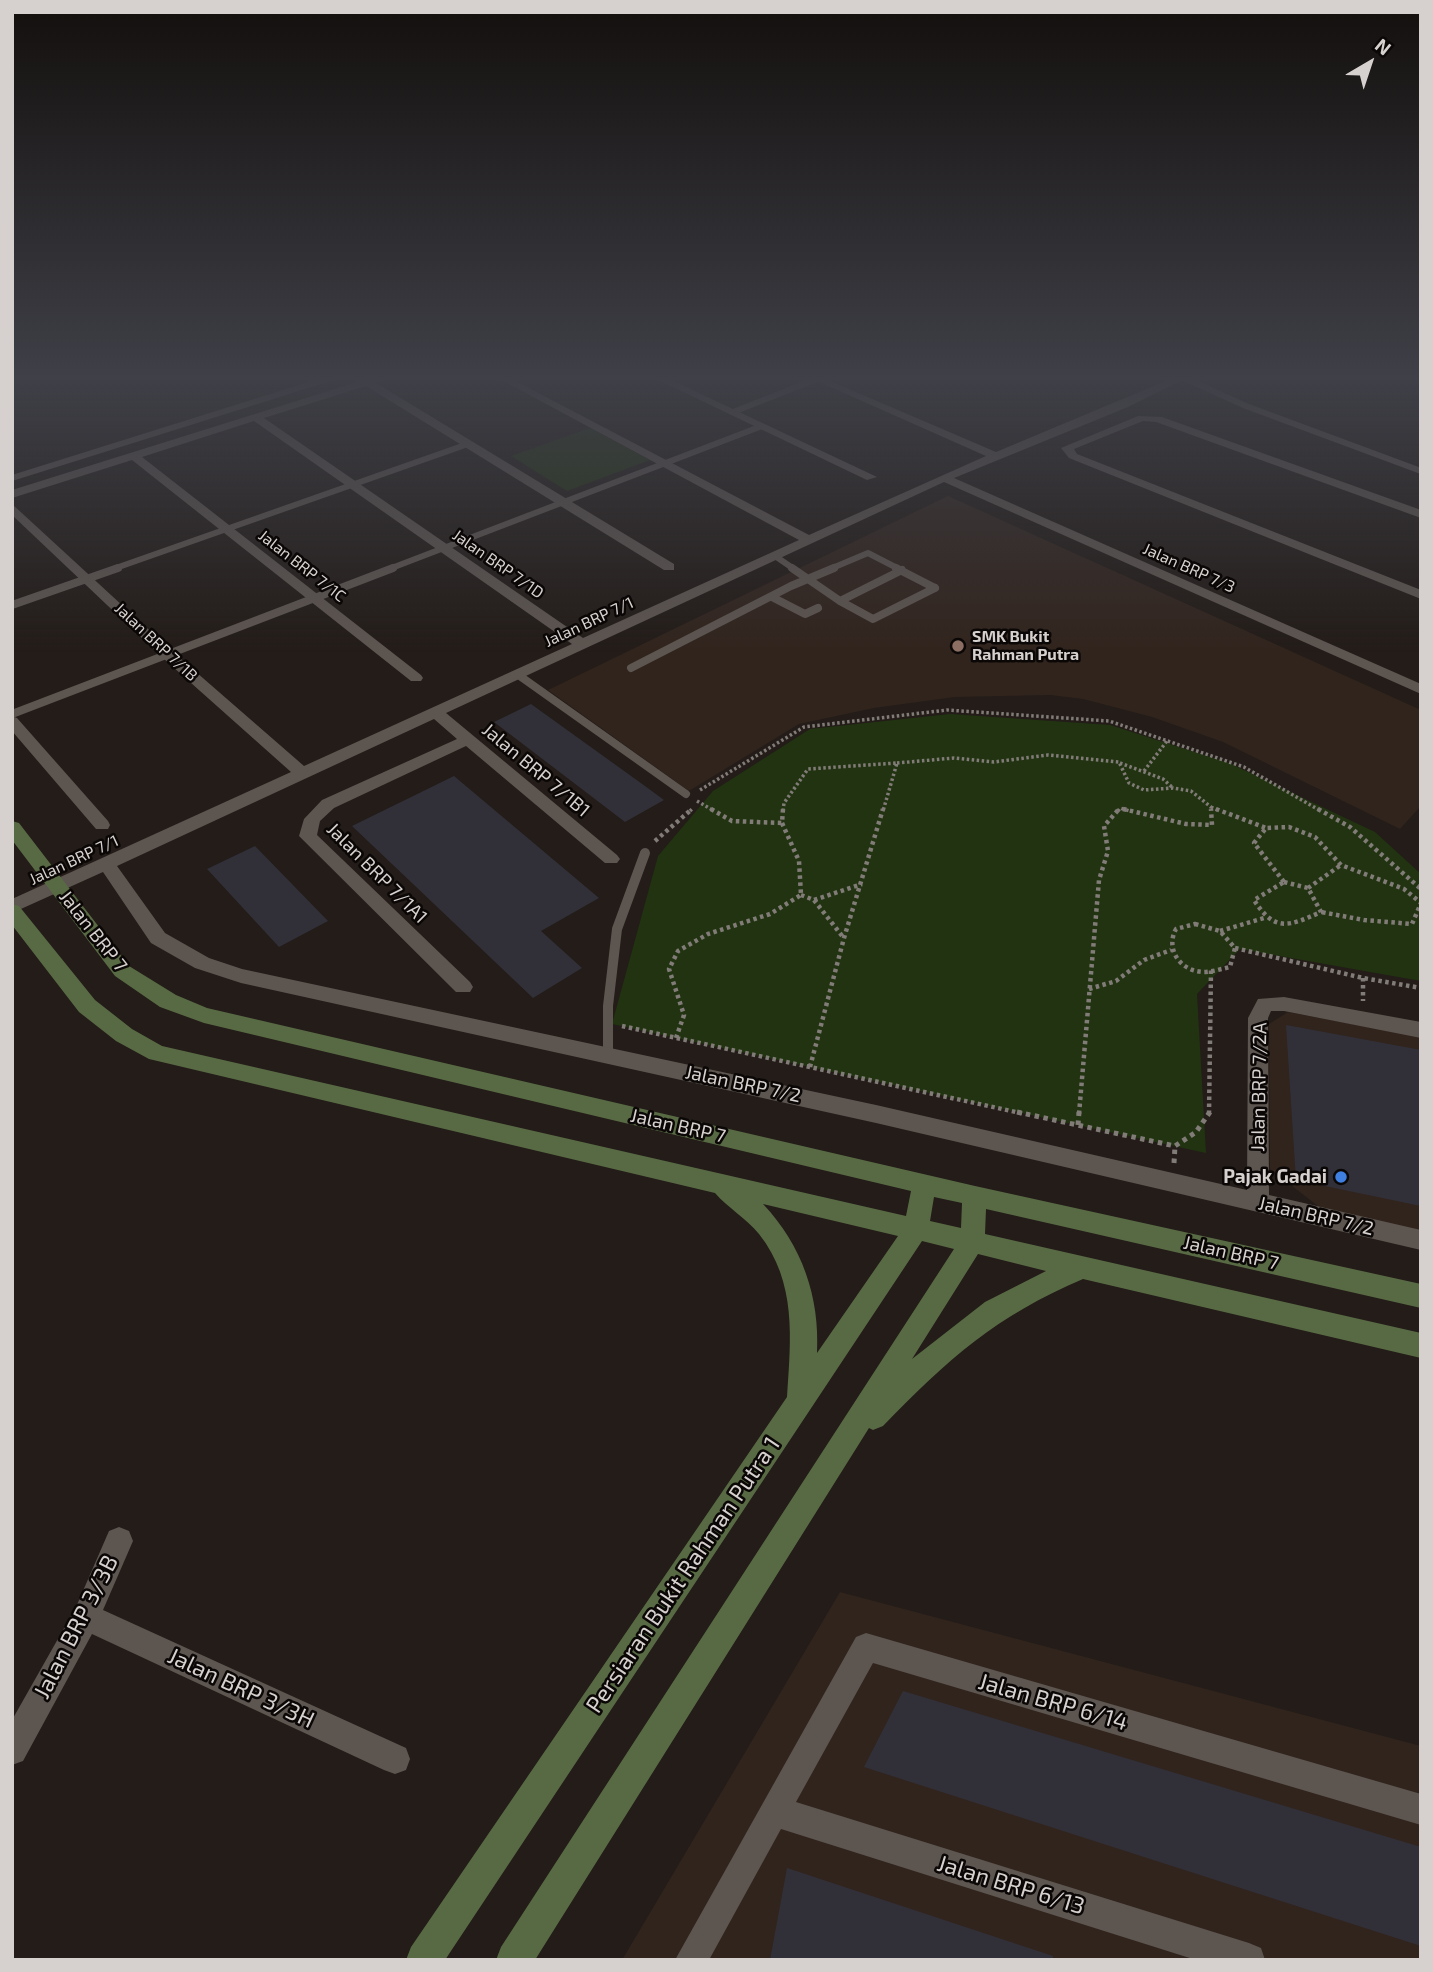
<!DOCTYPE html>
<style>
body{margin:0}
#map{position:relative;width:1433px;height:1972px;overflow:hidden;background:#231c18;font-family:"Exo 2",sans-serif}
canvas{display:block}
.frame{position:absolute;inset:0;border:14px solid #d6d1ce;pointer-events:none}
.north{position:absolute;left:1335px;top:28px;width:70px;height:70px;-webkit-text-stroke:5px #0a0706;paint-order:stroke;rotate:39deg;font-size:19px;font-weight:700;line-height:28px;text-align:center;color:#d6d1ce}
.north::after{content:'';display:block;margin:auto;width:24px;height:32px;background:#d6d1ce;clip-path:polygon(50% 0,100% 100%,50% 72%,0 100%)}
</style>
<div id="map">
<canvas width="1433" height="1972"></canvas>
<div class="frame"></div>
<div class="north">N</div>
</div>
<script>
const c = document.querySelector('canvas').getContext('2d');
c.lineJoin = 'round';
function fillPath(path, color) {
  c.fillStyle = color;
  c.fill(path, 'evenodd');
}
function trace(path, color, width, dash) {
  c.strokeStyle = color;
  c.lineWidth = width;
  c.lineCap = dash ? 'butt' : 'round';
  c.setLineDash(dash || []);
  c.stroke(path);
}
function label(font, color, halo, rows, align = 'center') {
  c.font = font + ' "Exo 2",sans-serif';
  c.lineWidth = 5;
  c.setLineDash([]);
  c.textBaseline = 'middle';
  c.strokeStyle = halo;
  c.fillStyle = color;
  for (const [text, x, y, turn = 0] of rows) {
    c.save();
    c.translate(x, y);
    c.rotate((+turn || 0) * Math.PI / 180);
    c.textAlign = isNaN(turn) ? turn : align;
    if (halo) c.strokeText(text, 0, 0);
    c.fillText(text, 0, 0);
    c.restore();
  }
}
fillPath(new Path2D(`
 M 948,496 L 1421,710 L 1421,806 L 1400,829 L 1223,742 L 1152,717 L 1083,699 L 1050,695 L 955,697 L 874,708 L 799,724 L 689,791 L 548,690 Z
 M 1288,1012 L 1421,1037 L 1421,1232 L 1323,1210 L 1270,1169 L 1269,1024 Z
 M 840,1592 L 1421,1746 L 1421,1960 L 622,1960 Z`), '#31241d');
fillPath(new Path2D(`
 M 590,428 L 650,460 L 567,491 L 511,456 Z
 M 950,714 L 1110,725 L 1229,763 L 1375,832 L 1421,874 L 1421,981 L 1240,949 L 1197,994 L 1206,1153 L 612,1024 L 658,856 L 713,791 L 810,729 Z`), '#213311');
fillPath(new Path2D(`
 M 531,704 L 645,786 L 664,800 L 625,822 L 494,722 Z
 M 454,776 L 599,898 L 541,931 L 582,968 L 533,998 L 352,826 Z
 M 255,846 L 328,921 L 279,947 L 207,869 Z
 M 1286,1025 L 1421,1050 L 1421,1206 L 1296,1180 Z
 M 903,1691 L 1421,1847 L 1421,1946 L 864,1767 Z
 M 787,1868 L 1053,1956 L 1053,1960 L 770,1960 Z`), '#313038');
trace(new Path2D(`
 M 897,763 L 954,758 L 994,762 L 1048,755 L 1119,762 L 1129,783 L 1144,790 L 1173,788 L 1191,791 L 1211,807 L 1211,811
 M 1120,763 L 1163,779 L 1173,788
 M 1144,771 L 1167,741
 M 700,790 L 804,727 L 947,710 L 1109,721 L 1244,767 L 1321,811
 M 697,801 L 714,811
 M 1211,807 L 1220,811
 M 690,811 L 693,808
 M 783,811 L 784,803 L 808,769 L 897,763 L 883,811
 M 1118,811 L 1120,808 L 1130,811`), '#827c78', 3.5, [2.5, 2.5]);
trace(new Path2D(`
 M 711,809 L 732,821 L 782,823
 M 1123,809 L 1186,824 L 1212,825 L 1211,809
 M 1216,809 L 1266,828
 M 1318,809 L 1350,827 L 1421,889
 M 655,841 L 692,809
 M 1284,882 L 1254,843 L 1266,828 L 1289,827 L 1315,837 L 1341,865 L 1404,889 L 1421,903 L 1412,924 L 1364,920 L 1321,912
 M 1284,882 L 1308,888 L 1321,912 C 1289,926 1275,933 1254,900 Z
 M 1308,888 L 1341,865
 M 801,895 L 814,900 L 862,884
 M 814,900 L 843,937
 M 1195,924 L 1220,931 L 1235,948 L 1230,967 C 1221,969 1212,972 1203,972 C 1180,971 1165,949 1176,929 Z
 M 1220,931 L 1264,918
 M 1235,948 L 1363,978 L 1421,988
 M 1363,978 L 1363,1001
 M 1089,989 L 1116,981 L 1144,960 L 1171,950
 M 622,1026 L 1025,1114
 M 676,1038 L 684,1015 L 669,969 L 678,951 L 708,934 L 770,914 L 801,895 L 799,861 L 782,823 L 783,809
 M 810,1067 L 844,938 L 883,809
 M 1079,1114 L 1099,880 L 1108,851 L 1104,826 L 1119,809
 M 1209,1114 L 1211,970`), '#827c78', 4.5, [3.5, 3.5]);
trace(new Path2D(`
 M 1017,1112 L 1175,1146 L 1196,1132 L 1210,1112
 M 1078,1125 L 1079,1112
 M 1174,1163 L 1175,1146`), '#827c78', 5, [4.5, 4.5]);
trace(new Path2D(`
 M 1182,377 L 1246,406 L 1421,471
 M 733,412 L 817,379
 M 12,478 L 334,377
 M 775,556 L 794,569
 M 113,569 L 468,444
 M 389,569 L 762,426
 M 830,569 L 868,553 L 899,569`), '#5d5550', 6);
trace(new Path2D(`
 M 792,568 L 840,601 L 873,619 L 935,588
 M 896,568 L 935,588
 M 772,597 L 805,614 L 818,608
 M 840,601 L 902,570
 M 12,605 L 118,568
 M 631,668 L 791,586 L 834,568
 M 517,674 L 686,794
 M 12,714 L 393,568`), '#5d5550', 8);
trace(new Path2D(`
 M 608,1055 L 608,1006 L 617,929 L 645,853`), '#5d5550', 10);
fillPath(new Path2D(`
 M 373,377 L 388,377 L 376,383 L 674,564 L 674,570 L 664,570 L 366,386 L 264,418 L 583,638 L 799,540 L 496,377 L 508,377 L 809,535 L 986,456 L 808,377 L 821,377 L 996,452 L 1175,377 L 1188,377 L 1128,407 L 954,478 L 1421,684 L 1421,694 L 944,482 L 446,713 L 617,855 L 620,859 L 617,863 L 605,863 L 466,746 L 334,808 L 320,821 L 317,835 L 470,982 L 473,987 L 470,992 L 456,992 L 299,836 L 304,819 L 322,800 L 457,739 L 434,719 L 117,866 L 165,933 L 209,958 L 242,969 L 876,1105 L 1247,1190 L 1248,1018 L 1258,999 L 1284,997 L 1421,1022 L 1421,1038 L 1284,1011 L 1271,1011 L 1268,1018 L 1269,1195 L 1421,1230 L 1421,1250 L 876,1123 L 241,983 L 195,968 L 151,943 L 103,872 L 12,913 L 12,899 L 291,772 L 163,658 L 12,515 L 12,504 L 173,652 L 304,766 L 572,644 L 254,421 L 142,457 L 421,675 L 423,678 L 421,681 L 411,681 L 132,460 L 12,498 L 12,490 Z
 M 652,377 L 665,377 L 877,477 L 867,480 Z
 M 1138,416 L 1162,417 L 1421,510 L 1421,518 L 1156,422 L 1143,421 L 1074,449 L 1077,454 L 1421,590 L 1421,599 L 1069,458 L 1061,448 Z
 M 12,716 L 17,718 L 108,821 L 110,825 L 108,829 L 96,829 L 12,731 Z
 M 119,1527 L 129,1531 L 133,1541 L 103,1610 L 406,1748 L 410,1759 L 406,1770 L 395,1774 L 384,1770 L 92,1634 L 23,1761 L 12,1765 L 12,1720 L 76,1607 L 109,1531 Z
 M 866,1633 L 1421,1794 L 1421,1825 L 873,1663 L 796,1802 L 1249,1943 L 1261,1948 L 1265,1960 L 1196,1960 L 781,1829 L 709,1960 L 675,1960 L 856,1637 Z`), '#5d5550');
fillPath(new Path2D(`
 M 12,821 L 19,823 L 129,966 L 176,995 L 207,1008 L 975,1186 L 1421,1284 L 1421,1308 L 986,1209 L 985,1234 L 1421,1333 L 1421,1358 L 1083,1279 C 996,1316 948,1359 883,1426 L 873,1430 L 869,1428 L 535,1960 L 496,1960 L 501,1947 L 954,1249 L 922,1241 L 445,1960 L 406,1960 L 411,1947 L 787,1397 C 791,1339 797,1282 759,1234 C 746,1218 728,1208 715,1193 L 149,1059 L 116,1041 L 79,1012 L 12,925 L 12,904 L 19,906 L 95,1000 L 132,1029 L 162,1046 L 906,1216 L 911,1191 L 204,1023 L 160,1007 L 115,976 L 12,840 ZM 934,1197 L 962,1203 L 961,1228 L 930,1221 ZM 763,1204 L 898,1236 L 817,1353 C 820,1297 802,1245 763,1204 ZM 978,1254 L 1046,1271 L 985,1302 L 912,1359 Z`), '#586a44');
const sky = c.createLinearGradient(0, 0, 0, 653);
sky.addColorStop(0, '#130f0d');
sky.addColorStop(0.58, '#3f4048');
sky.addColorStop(1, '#3f404800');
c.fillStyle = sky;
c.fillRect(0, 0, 1433, 653);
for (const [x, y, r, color] of [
 [958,646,7,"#8d6e63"],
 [1341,1177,7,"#3f7fe0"]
]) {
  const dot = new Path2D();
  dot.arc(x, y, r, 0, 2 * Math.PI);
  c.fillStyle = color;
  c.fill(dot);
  trace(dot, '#0a0706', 2.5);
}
label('16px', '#d6d1ce', '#0a0706', [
 ["Jalan BRP 7/1D",498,564,35],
 ["Jalan BRP 7/1C",302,566,38],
 ["Jalan BRP 7/3",1189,568,24],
 ["Jalan BRP 7/1",589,622,-25],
 ["Jalan BRP 7/1B",156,642,43],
 ["Jalan BRP 7/1",74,860,-25]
]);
label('bold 16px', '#d6d1ce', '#0a0706', [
 ["SMK Bukit",972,637],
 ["Rahman Putra",972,655]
], 'left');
label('19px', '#d6d1ce', '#0a0706', [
 ["Jalan BRP 7/1B1",536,770,40],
 ["Jalan BRP 7/1A1",377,873,45],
 ["Jalan BRP 7",93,931,52],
 ["Jalan BRP 7/2",743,1084,12],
 ["Jalan BRP 7/2A",1259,1087,-89],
 ["Jalan BRP 7",678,1126,13],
 ["Jalan BRP 7/2",1316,1216,13],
 ["Jalan BRP 7",1231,1253,13]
]);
label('bold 19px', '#d6d1ce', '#0a0706', [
 ["Pajak Gadai",1327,1177]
], 'right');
label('23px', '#d6d1ce', '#0a0706', [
 ["Persiaran Bukit Rahman Putra 1",683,1575,-56],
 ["Jalan BRP 3/3B",76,1627,-63],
 ["Jalan BRP 3/3H",241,1688,25],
 ["Jalan BRP 6/14",1053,1702,16],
 ["Jalan BRP 6/13",1011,1885,17]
]);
</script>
